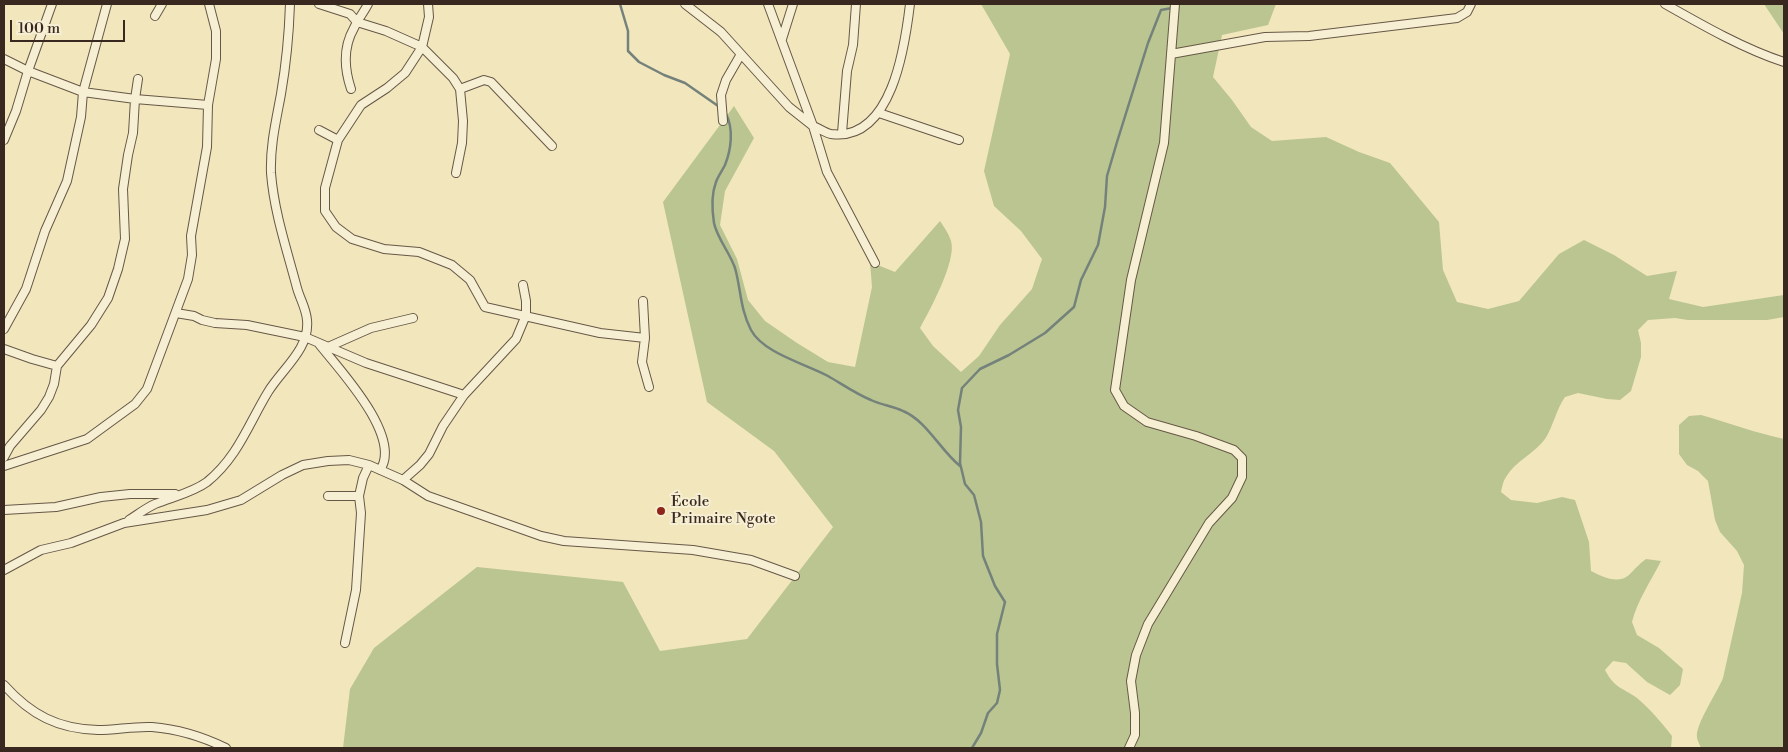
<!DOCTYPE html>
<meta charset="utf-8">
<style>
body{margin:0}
#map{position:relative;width:1788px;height:752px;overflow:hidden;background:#f2e6bd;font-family:"Libre Bodoni",serif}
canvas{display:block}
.frame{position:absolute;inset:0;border:5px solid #38281f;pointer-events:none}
.scale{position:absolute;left:10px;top:20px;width:115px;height:22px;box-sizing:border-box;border:2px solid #38281f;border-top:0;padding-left:6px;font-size:15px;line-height:18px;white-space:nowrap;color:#38281f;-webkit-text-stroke:4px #f7efd4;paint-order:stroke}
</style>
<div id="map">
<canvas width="1788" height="752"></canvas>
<div class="frame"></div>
<div class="scale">100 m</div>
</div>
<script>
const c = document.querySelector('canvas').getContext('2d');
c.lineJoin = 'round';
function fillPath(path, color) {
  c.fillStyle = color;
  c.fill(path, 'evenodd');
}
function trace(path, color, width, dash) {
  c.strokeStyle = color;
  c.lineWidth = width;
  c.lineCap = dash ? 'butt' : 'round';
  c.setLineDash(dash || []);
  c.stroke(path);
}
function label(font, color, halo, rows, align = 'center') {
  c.font = font + ' "Libre Bodoni",serif';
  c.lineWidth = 4;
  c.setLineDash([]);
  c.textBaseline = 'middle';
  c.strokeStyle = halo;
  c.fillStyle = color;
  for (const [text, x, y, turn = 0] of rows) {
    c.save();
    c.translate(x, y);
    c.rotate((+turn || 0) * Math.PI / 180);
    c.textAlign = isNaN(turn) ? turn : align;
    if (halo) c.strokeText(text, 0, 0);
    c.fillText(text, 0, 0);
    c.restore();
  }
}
fillPath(new Path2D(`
 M 981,4 L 1276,4 L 1268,25 L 1222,35 L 1213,77 L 1232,100 L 1251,127 L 1272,141 L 1326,137 L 1359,152 L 1390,163 L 1439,222 L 1443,270 L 1457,302 L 1488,309 L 1519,301 L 1559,254 L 1584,240 L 1614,255 L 1647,276 L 1677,271 L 1669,299 L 1703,307 L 1784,295 L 1784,317 L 1767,320 L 1688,320 L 1675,318 L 1648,320 L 1638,330 L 1641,343 L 1641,357 L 1631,391 L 1620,400 L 1607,399 L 1578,393 L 1565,397 C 1556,410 1553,427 1545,439 C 1534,454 1515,461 1506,477 C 1503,481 1502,487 1501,492 L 1511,500 L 1537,503 L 1562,497 L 1575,500 L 1589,542 L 1591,571 C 1601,576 1618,585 1629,575 C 1635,569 1639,564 1646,559 L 1661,561 C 1651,581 1637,601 1632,622 L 1637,635 L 1659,648 L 1683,669 L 1680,685 L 1670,695 L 1647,682 L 1626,663 L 1613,661 L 1605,670 C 1615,689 1622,687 1637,698 C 1651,710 1661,722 1672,736 L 1671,748 L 343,748 L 350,689 L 374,648 L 477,567 L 623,582 L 660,651 L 747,639 L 833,527 L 774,451 L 707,402 L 663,202 L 734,106 L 754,138 L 725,191 L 720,225 L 737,259 L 748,300 L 765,321 L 797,343 L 828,362 L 855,367 L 872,287 L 870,262 L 895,272 L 940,221 C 944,227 949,234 951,241 C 957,260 930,310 920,328 L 933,346 L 961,372 L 979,356 L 1000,325 L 1032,289 L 1042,259 L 1021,231 L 994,206 L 984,171 L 1010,54 Z
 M 1764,4 L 1784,4 L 1784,34 Z
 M 1701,415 C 1729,423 1756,433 1784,439 L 1784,748 L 1701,748 C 1700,745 1697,740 1697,737 C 1695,725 1718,691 1723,678 L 1742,593 L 1744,565 L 1737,551 L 1720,532 L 1715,520 L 1708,481 L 1698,471 L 1687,465 L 1679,454 L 1679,425 L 1689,416 Z`), '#bac591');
trace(new Path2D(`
 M 620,4 L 628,31 L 628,51 L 639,62 L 664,75 L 685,83 L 721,108
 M 726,114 C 734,129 731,150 725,165 C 722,171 718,176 716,182 C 711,195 712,210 714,223 C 717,238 730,253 735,268 C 741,289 740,309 751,330 C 763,353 806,364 828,376 C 842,384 856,394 871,400 C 881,405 893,406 903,411 C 927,421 940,450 960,466
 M 972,748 L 981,733 L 988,713 L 997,703 L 1000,690 L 997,664 L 997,634 L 1005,602 L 995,586 L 983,556 L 981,522 L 974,495 L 965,484 L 960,463 L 961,427 L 958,410 L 962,388 L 980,369 L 1009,355 L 1045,333 L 1074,307 L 1081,280 L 1098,245 L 1105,207 L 1107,176 L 1117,142 L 1148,43 L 1161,10 L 1172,8`), '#75827b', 2.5);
const minor = new Path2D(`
 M 319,4 L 350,14 L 357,22 L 386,31 L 422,47 L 453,78 L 460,89 L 463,121 L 462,143 L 456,173
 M 428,4 L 429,17 L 422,47 L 405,73 L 387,88 L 361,105 L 338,140 L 325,188 L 325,211 L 336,227 L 352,239 L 384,249 L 419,252 L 452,265 L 470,280 L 485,307 L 600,333 L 645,338
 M 685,4 L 721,32 L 789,107 L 813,126 L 827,172 L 875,263
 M 768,4 L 813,126 C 819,128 825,133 831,134 C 892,142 905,46 910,4
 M 1665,4 C 1702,25 1744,49 1784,62
 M 155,16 L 162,4
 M 782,39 L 793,4
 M 1171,54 L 1265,37 L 1309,36 L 1457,18 L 1467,12 L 1471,4
 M 4,59 L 28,71 L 83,92 L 135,99 L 208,105
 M 351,89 C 344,68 343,47 354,28 C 358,19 364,12 368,4
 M 460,89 L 484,80 L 491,82 L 552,146
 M 879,113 L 959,140
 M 723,121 L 721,95 L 726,80 L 741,54
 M 319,130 L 338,140
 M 842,133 L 847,71 L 853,45 L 856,4
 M 4,140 L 16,111 L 28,71 L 52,4
 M 643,301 L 645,338 L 642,362 L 649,387
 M 176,313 L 194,316 L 202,320 L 215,323 L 247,325 L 305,337 L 366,363 L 464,395
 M 4,329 L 26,289 L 45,231 L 67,181 L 81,117 L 83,92 L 107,4
 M 319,344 C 339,369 403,437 380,470
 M 328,347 L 371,328 L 413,318
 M 4,349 L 32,359 L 57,366
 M 4,457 L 10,446 L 41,410 L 49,397 L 54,384 L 57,366 L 91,325 L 108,298 L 118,269 L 125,239 L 123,189 L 128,155 L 133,133 L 135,99 L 138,79
 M 4,466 L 87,439 L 135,404 L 147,389 L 188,279 L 192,255 L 191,236 L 207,147 L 208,105 L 216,59 L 216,31 L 209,4
 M 403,480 L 420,465 L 429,454 L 443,426 L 464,395 L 516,339 L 526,315 L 526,301 L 523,285
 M 328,496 L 359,496
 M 4,510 L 56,507 L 101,497 L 130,494 L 175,494
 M 129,520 C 137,515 146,508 155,504 C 172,497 192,493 207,482 C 238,457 249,423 268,392 C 282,369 310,349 307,320 C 306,308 300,299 297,288 C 287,250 274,212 271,173 C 270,146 276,121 281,94 C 286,65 289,34 290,4
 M 4,570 L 41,550 L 71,543 L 124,523 L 207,510 L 241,500 L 282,475 L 303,465 L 328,461 L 349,460 L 369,465 L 403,480 L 428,496 L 541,536 L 564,541 L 693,550 L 751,560 L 795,576
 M 345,643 L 356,590 L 361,513 L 359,496 L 363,478 L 369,465
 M 4,685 C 31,715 58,729 98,730 C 116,730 134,726 152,727 C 178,729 203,737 226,748
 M 1129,748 L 1135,735 L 1135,713 L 1131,681 L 1136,655 L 1148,624 L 1209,523 L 1232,498 L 1242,477 L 1242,458 L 1234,450 L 1196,436 L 1147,422 L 1124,406 L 1115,390 L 1131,280 L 1164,143 L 1175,4`);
trace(minor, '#665846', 10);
trace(minor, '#f7efd4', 8);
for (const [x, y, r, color] of [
 [661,511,5,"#8f2418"]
]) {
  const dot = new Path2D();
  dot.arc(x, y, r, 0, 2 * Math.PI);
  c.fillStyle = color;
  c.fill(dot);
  trace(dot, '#f7efd4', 2);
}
label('15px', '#38281f', '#f7efd4', [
 ["École",671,502],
 ["Primaire Ngote",671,519]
], 'left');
</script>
